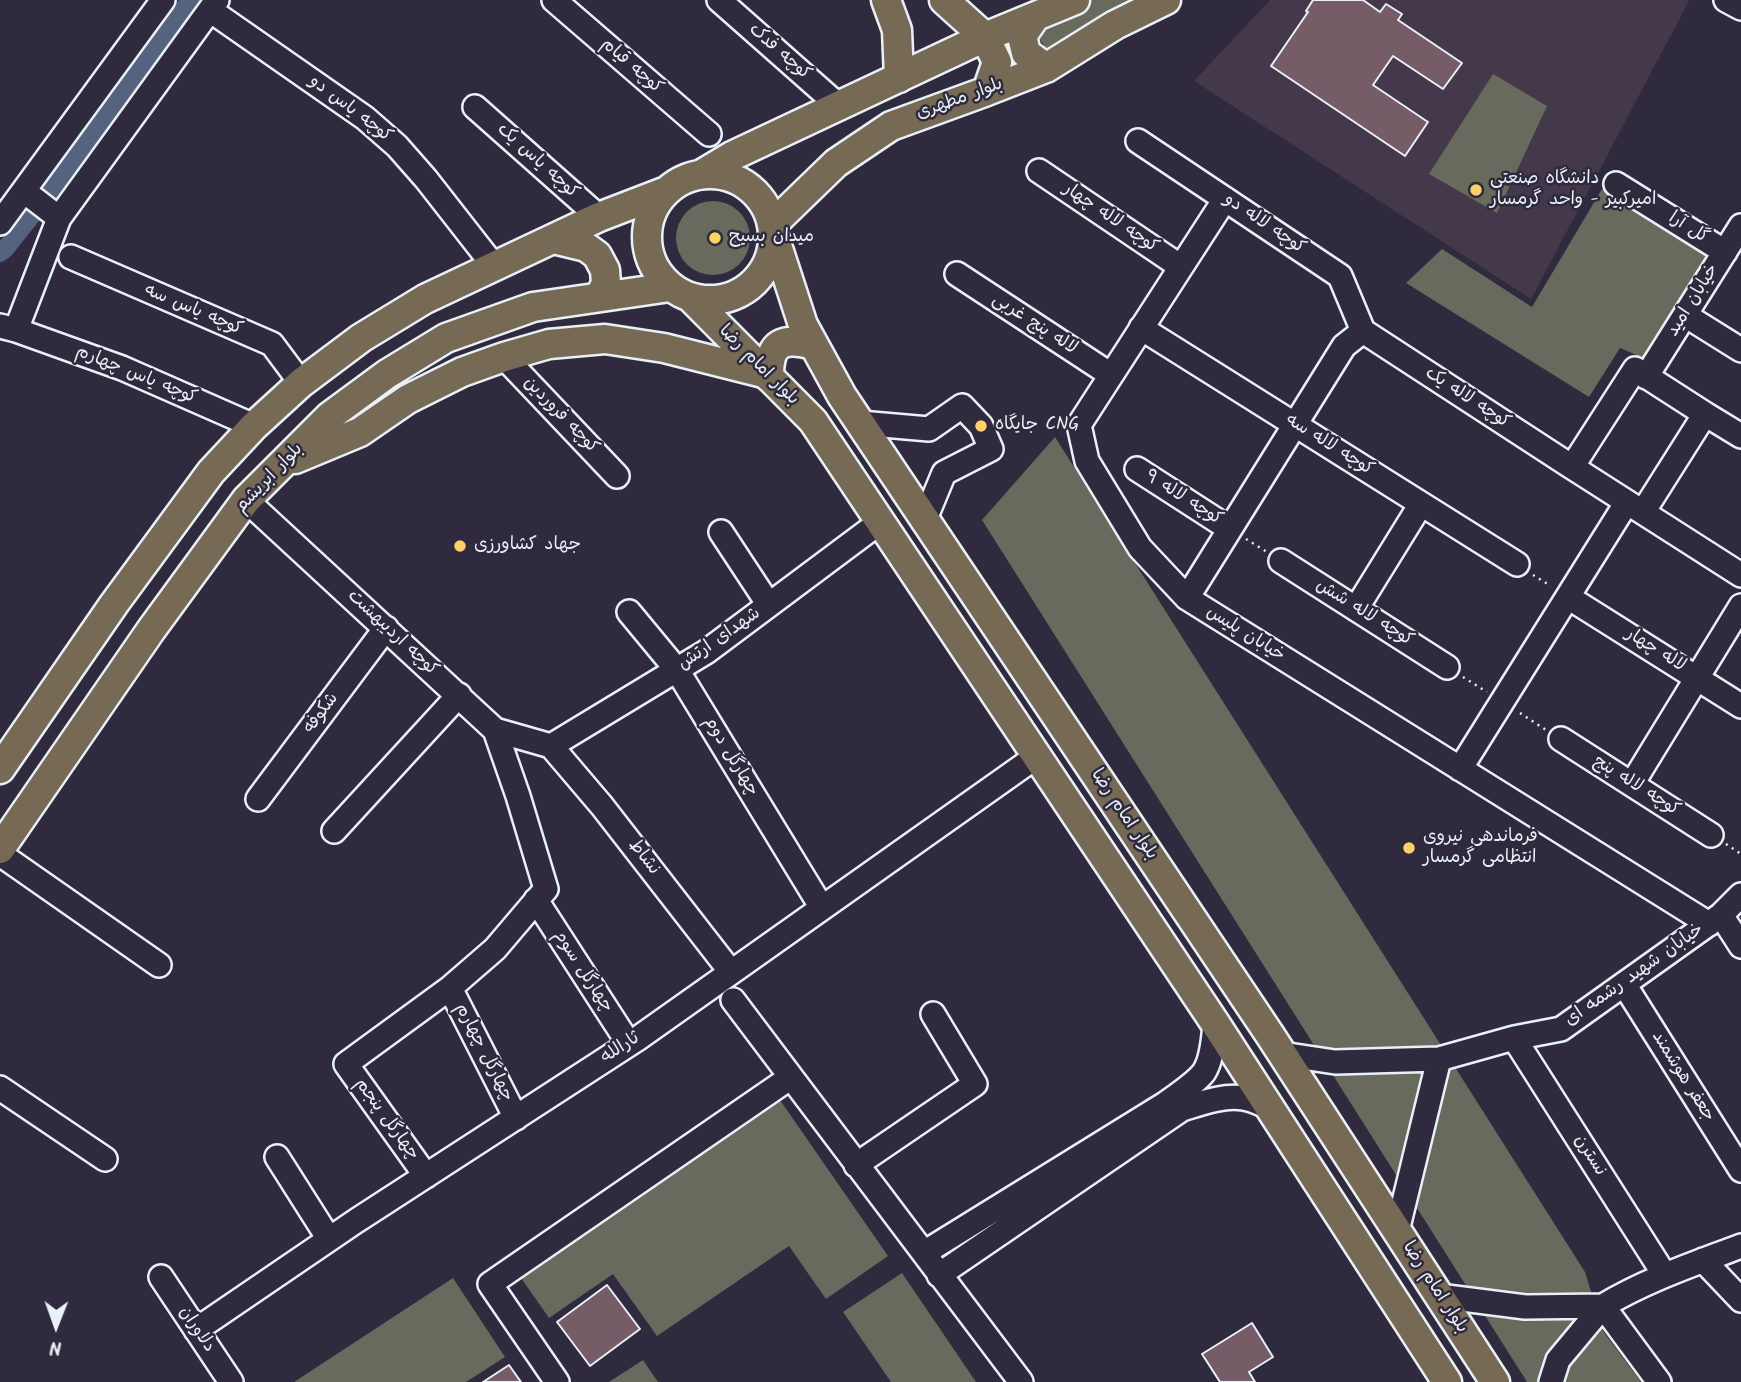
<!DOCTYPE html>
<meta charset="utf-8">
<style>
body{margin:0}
#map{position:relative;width:1741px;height:1382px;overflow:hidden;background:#2f2a3d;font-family:Kalam,sans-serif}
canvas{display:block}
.north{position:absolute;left:21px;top:1291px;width:70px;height:70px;-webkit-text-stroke:5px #2f2a3d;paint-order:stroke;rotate:181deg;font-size:19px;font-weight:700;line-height:28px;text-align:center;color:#e8f1f8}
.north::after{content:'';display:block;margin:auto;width:24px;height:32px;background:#e8f1f8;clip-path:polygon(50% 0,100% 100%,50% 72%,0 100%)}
</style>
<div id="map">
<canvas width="1741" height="1382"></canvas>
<div class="north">N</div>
</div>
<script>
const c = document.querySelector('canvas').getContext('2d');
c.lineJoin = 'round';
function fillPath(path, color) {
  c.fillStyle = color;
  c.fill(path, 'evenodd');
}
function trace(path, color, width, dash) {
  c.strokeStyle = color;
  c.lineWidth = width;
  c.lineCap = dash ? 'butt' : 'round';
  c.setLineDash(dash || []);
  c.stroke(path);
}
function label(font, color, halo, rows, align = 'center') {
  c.font = font + ' Kalam,"Playpen Sans Arabic",sans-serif';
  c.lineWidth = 5;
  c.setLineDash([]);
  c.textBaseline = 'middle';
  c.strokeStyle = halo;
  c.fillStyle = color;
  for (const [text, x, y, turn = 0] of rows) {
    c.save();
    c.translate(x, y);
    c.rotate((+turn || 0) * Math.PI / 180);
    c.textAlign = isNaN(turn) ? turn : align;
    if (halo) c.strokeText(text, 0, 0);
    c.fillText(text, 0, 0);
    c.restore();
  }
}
fillPath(new Path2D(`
 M 1270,0 L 1686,0 L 1689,1 L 1531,299 L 1194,81 Z`), '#44394a');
fillPath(new Path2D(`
 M 1092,0 L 1144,0 L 1048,52 L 1037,35 L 1043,23 Z
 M 1493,74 L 1547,106 L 1497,213 L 1429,174 Z
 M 1602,189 L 1707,257 L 1646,359 L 1620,348 L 1589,397 L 1406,283 L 1442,249 L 1532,307 Z
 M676 238a37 37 0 1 1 74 0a37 37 0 1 1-74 0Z
 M 1055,437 L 1585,1272 L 1603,1331 L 1641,1382 L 1527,1382 L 982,520 Z
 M 780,1100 L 888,1256 L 826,1299 L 789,1246 L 657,1336 L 613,1274 L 549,1318 L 521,1278 Z
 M 902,1273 L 976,1382 L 891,1382 L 843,1312 Z
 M 453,1278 L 505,1357 L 466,1382 L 294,1382 Z
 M 643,1360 L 658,1382 L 609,1382 Z`), '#676a5c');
trace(new Path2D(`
 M 0,253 L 6,248 L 41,204 L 190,0`), '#56637f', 18);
const building = new Path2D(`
 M 1313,0 L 1363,0 L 1380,12 L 1386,4 L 1402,14 L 1398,20 L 1462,63 L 1443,89 L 1393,56 L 1373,85 L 1428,122 L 1405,156 L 1271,66 L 1308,12 L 1306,11 Z
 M 607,1285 L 640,1329 L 590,1366 L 557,1322 Z
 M 1252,1323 L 1273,1357 L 1249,1372 L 1255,1382 L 1220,1382 L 1202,1354 Z
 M 509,1365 L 521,1382 L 483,1382 Z`);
fillPath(building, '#755c67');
trace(building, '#e8f1f8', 2);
const minor = new Path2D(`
 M 554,0 L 709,134
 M 719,0 L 839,106
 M 1726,0 L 1741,8
 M 210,10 L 365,118 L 397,146 L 426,179 L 494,266
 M 475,107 L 599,217
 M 1138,141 L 1340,276 L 1363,331
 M 1039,171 L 1181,267
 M 1616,184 L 1725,252
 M 24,191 L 59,218
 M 1225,199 L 1079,425 L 1087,461 L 1140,548 L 1187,598 L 1709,924
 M 0,223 L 163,0
 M 71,257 L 272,344 L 301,383
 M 957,274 L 1111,375
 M 1685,315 L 1741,350
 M 0,326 L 16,330 L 122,368 L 254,426
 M 1141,328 L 1517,564
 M 16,330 L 59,218 L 217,0
 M 1363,331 L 1572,467
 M 504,357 L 617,476
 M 1646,377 L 1741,226
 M 1705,414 L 1741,436
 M 860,423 L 929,429 L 962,406 L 981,426 L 991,449 L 944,473 L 925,519
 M 1137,469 L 1230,529
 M 246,500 L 495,730 L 551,746
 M 1643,512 L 1705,414 L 1635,369 L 1572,467 L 1741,575
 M 721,532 L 769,605
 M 1281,561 L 1447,667
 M 1568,597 L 1741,706
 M 1187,598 L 1344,346 L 1363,331
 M 1356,609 L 1421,504
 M 629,612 L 677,670 L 822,908
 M 1561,739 L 1711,835
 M 551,746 L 706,652 L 880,522
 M 551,746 L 602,806 L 731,972
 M 1460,769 L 1627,502
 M 1632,784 L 1741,606
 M 258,799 L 386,628
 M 334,831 L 459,695
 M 0,854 L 159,965
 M 536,900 L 629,1044
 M 1721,915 L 1741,946
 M 1624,984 L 1741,1170
 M 450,988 L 516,1118
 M 733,1000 L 1021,1382
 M 1514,1038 L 1664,1274
 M 1282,1054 L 1335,1062 L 1439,1059 L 1514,1038 L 1561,1029 L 1721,915 L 1741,895
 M 0,1088 L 105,1159
 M 277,1157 L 329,1239
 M 856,1165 L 975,1084 L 933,1014
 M 426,1176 L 346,1064 L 450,988 L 495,949 L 546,889 L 518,796 L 495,730
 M 1397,1231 L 1439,1059
 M 924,1253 L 1165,1104 C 1176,1096 1196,1083 1204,1072 C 1212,1060 1214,1037 1215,1023
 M 1703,1260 L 1741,1300
 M 939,1275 L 1182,1109 C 1202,1103 1223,1095 1243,1098 C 1253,1099 1262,1104 1270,1108
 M 161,1277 L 231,1382
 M 1439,1296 L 1525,1307 L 1603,1306 L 1558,1360 L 1551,1382
 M 196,1330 L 356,1221 L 637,1039 L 1037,756
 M 557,1382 L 490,1284 L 791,1077
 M 1659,1382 L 1603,1306 C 1646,1280 1694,1264 1741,1246`);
const major = new Path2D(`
 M 886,0 L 897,30 L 899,78
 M 944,0 L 985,37 L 997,62 L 987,91
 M 1035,17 L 1022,36 L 1026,53 L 1046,68
 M647 237a63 63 0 1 1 126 0a63 63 0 1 1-126 0Z
 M 702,174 L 732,156 L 985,37 L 1075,0
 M 772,225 L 836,163 L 891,126 L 987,91 L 1046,68 L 1115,25 L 1166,0
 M 774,236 L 803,325 L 842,396 L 1270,1035 L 1495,1382
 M 553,239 L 586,247 L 597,255 L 605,270 L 606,284 L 599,297
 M 691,298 L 813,421 L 1215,1023 L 1447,1382
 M 769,377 C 769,342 782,337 814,345
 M 295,459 L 360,432 L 408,399 L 462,372 L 504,357 L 549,344 L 605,339 L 664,348 L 763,373
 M 0,769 L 114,604 L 211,472 L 254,426 L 301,383 L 361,338 L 425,299 L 599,217 L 664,192
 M 0,849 L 151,630 L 246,500 L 330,416 L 387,374 L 446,338 L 533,307 L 670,287`);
trace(minor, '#e8f1f8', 28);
trace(major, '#e8f1f8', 33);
trace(new Path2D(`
 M 1246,539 L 1267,552
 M 1533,575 L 1551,586
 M 1463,677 L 1487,692
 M 1520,713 L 1546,730
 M 1726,844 L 1741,854`), '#e8f1f8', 2.5, [2, 5]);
trace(minor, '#2f2a3d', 23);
trace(major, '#776a54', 28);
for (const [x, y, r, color] of [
 [1476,190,7,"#ffd166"],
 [715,238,7,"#ffd166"],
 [981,426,7,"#ffd166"],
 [460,546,7,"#ffd166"],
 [1409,848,7,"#ffd166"]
]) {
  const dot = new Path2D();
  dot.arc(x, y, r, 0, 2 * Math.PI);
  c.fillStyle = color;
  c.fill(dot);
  trace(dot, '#2f2a3d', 2.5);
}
label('18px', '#e8f1f8', '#2f2a3d', [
 ["کوچه فدک",779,53,41],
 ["کوچه قیام",631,67,41],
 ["بلوار مطهری",960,100,-20],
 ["کوچه یاس دو",350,110,37],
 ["کوچه یاس یک",537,162,42],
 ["کوچه لاله چهار",1110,219,34],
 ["کوچه لاله دو",1264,225,34],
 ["گل آرا",1688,229,32],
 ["خیابان امید",1694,301,-58],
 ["کوچه یاس سه",193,311,23],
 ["لاله پنج غربی",1034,325,33],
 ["بلوار امام رضا",758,366,45],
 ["کوچه یاس چهارم",136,376,22],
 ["کوچه لاله یک",1467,399,33],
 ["کوچه فروردین",560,416,46],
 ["کوچه لاله سه",1329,446,32],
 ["بلوار ابریشم",270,479,-46],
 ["کوچه لاله ۹",1183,499,32],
 ["کوچه لاله شش",1364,614,32],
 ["کوچه اردیبهشت",392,634,43],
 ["خیابان پلیس",1245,635,32],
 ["شهدای ارتش",720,640,-35],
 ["لاله چهار",1655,651,32],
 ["شکوفه",322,714,-53],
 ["چهارگل دوم",730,757,59],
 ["کوچه لاله پنج",1636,787,32],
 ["بلوار امام رضا",1123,815,56],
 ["نشاط",643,858,52],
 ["چهارگل سوم",582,972,57],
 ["خیابان شهید رشمه ای",1635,976,-35],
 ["ثارالله",621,1049,-33],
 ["چهارگل چهارم",483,1053,63],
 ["جعفر هوشمند",1682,1077,58],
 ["چهارگل پنجم",386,1120,54],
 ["نسترن",1589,1156,58],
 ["بلوار امام رضا",1434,1288,57],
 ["دلاوران",196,1330,56]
]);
label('18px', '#e8f1f8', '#2f2a3d', [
 ["دانشگاه صنعتی",1490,180],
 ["امیرکبیر - واحد گرمسار",1490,201],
 ["میدان بسیح",729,238],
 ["جایگاه CNG",995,426],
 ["جهاد کشاورزی",474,546],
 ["فرماندهی نیروی",1423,838],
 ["انتظامی گرمسار",1423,859]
], 'left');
</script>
